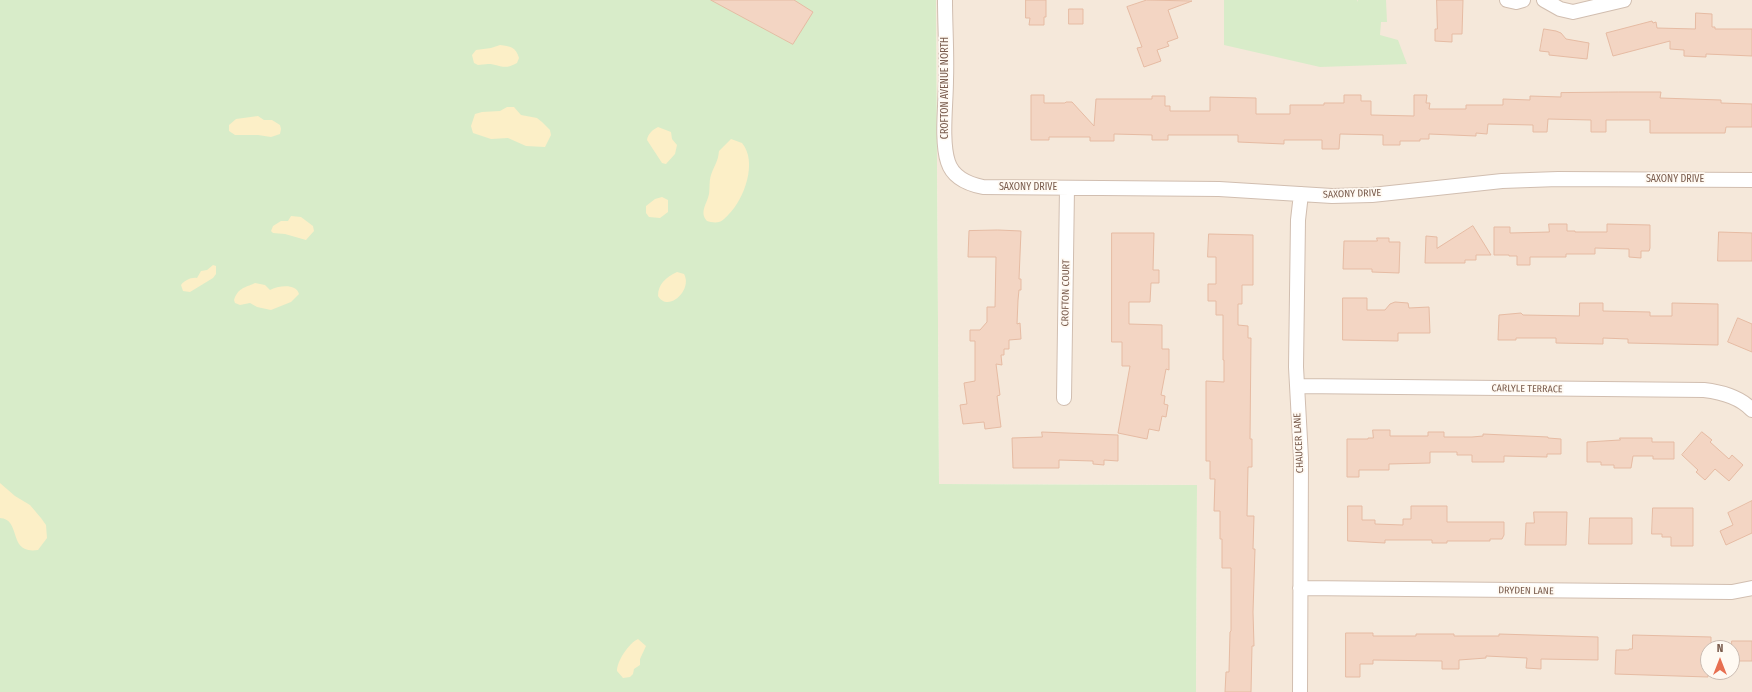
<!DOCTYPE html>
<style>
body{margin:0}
#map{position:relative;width:1752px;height:692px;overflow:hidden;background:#fdf6ec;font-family:"Fira Sans Condensed",sans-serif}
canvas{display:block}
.north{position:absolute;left:1700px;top:640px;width:40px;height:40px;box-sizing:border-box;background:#fffaf3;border:1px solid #cabbb1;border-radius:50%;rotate:0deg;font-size:11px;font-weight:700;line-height:16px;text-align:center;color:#7a5c4d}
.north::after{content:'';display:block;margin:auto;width:14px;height:18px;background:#e76f51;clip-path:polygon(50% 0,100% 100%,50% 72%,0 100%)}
</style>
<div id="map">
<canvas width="1752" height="692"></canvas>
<div class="north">N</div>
</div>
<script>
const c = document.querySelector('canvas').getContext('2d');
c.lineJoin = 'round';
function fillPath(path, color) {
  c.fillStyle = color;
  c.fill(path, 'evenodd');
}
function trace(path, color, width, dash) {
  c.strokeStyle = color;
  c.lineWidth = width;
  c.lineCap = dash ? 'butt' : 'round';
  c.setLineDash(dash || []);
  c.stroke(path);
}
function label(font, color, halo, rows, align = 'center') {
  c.font = font + ' "Fira Sans Condensed",sans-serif';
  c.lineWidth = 3.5;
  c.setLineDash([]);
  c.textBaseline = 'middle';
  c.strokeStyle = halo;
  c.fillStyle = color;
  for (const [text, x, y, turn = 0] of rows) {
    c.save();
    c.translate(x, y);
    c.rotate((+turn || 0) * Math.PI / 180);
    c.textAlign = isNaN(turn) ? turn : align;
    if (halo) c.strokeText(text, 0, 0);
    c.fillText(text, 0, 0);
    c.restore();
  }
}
fillPath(new Path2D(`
 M 936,0 L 1752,0 L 1752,692 L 1196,692 L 1197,485 L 939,484 ZM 1708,648 L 1732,648 L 1732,672 L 1708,672 Z`), '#f5e8da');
fillPath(new Path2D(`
 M 0,0 L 936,0 L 939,484 L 1197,485 L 1196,692 L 0,692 Z
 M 1224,0 L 1357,0 L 1357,2 L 1358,0 L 1386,0 L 1387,22 L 1381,22 L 1380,35 L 1398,40 L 1407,64 L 1320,67 L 1224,45 Z`), '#d8ecc9');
fillPath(new Path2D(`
 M 500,45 C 510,46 516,47 519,58 L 517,63 C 503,71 500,64 488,64 C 485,64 481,65 478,65 L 474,63 L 472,55 L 476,50 L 491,48 Z
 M 507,107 L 514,107 L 521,115 L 537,118 L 542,122 L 550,130 L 551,135 L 545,147 L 526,146 L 508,138 L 491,139 L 473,133 L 471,126 L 475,114 L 482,112 L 500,111 Z
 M 258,116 L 264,120 L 272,120 L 280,125 L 281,129 L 280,134 L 271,137 L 258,135 L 235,135 L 229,131 L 229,125 L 236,119 Z
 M 658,127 L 671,132 L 672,139 L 677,145 L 675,154 L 666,164 L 662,163 L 647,140 C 648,134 652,130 658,127 Z
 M 731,139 L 742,143 C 758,162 744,199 729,214 C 726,217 723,221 719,222 C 715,223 710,222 707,221 C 699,212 707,204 709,194 C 710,188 709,181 711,175 C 714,166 718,162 719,151 Z
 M 662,197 L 668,200 L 668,212 L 660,218 L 649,217 L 646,213 L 646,206 L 655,199 Z
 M 291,216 L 301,217 L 313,226 L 314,231 L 306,240 L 285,234 L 273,233 L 271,231 L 273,226 L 281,221 L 288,221 Z
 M 213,265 L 216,266 L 216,274 L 213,278 L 190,292 L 183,291 L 181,285 C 184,281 191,277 197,278 L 201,271 L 207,270 Z
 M 677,272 L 684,274 C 693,290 668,313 658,296 C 658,284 666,277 677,272 Z
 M 255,283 L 265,285 L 270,290 C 278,286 296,283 299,294 L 291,302 L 271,310 L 257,307 L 250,303 L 240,305 L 235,303 L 234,300 C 238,288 244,288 255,283 Z
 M 0,483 L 15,496 L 30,505 L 41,518 L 46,525 L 47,538 L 38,550 C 7,555 22,519 0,518 Z
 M 638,639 L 646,646 L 640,659 L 640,665 L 634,669 L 633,674 L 630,677 L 623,678 L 617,671 C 617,661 629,643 638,639 Z`), '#fcefc7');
const building = new Path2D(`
 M 711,0 L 794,0 L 813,12 L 793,44 Z
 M 1026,0 L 1046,0 L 1046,17 L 1044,17 L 1044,25 L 1029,25 L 1030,18 L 1026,18 Z
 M 1147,0 L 1192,1 L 1168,10 L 1178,38 L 1167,42 L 1169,46 L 1157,50 L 1161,61 L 1144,67 L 1137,48 L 1142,47 L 1127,7 Z
 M 1437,0 L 1463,0 L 1462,34 L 1452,34 L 1452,42 L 1435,41 L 1435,29 L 1437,29 Z
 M 1069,9 L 1083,9 L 1083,24 L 1069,24 Z
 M 1696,13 L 1712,14 L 1712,27 L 1715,27 L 1715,29 L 1752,29 L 1752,56 L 1706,54 L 1706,57 L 1684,56 L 1684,50 L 1670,49 L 1670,41 L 1613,56 L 1606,33 L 1652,21 L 1653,23 L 1656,22 L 1657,28 L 1695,29 Z
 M 1544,29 L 1556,31 L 1561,33 L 1566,39 L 1589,43 L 1587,59 L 1549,55 L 1549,52 L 1540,51 Z
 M 1619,92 L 1661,92 L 1660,98 L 1721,100 L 1721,103 L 1752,104 L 1752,127 L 1726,127 L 1725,133 L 1650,133 L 1650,120 L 1606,120 L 1606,132 L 1591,132 L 1591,120 L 1548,119 L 1547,132 L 1533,132 L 1533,125 L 1488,124 L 1487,134 L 1476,133 L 1476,136 L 1429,134 L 1429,139 L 1420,139 L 1420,141 L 1400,141 L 1400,145 L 1383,145 L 1383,135 L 1340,134 L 1339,149 L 1322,149 L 1322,140 L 1284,140 L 1284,144 L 1238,142 L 1238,135 L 1168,135 L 1168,140 L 1152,140 L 1152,135 L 1114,134 L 1114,141 L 1090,141 L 1090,137 L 1049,137 L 1049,140 L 1031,140 L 1031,95 L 1044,95 L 1044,103 L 1065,103 L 1066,102 L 1072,102 L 1094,126 L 1096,99 L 1152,99 L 1152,96 L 1165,96 L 1165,106 L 1170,106 L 1170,111 L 1210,111 L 1210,97 L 1256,98 L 1256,114 L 1290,114 L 1290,105 L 1324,105 L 1324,103 L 1344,103 L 1344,95 L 1361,95 L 1361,101 L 1371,101 L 1371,115 L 1414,116 L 1414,95 L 1427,95 L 1426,103 L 1430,103 L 1429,109 L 1466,109 L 1466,105 L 1503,105 L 1503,99 L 1530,100 L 1530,96 L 1561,97 L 1561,93 Z
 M 1549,224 L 1567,224 L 1567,231 L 1575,231 L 1575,232 L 1607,232 L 1607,224 L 1650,225 L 1650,248 L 1649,251 L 1641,251 L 1641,258 L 1629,257 L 1629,249 L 1595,248 L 1595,254 L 1566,254 L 1566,257 L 1530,257 L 1530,265 L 1517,265 L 1517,256 L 1509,256 L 1509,255 L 1494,255 L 1494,227 L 1510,227 L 1510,233 L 1549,232 Z
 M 1473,226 L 1491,255 L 1476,255 L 1476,260 L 1465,260 L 1465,263 L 1425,263 L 1426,236 L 1437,237 L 1437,248 Z
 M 998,230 L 1021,231 L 1019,279 L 1021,279 L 1021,290 L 1019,290 L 1018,300 L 1017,324 L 1020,323 L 1021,339 L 1009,340 L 1009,349 L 1004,349 L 1004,355 L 1001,355 L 1002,365 L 996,364 L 1000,395 L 997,396 L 1001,427 L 985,429 L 984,422 L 963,424 L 960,405 L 967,404 L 964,383 L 975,381 L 975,341 L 970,341 L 970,330 L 980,330 L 987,322 L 987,307 L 995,307 L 996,257 L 968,257 L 969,231 Z
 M 1719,232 L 1752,233 L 1752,261 L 1718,261 Z
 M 1112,233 L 1154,233 L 1153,270 L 1159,270 L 1159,283 L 1151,283 L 1150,302 L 1129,302 L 1129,324 L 1162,325 L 1162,349 L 1169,349 L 1169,370 L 1166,369 L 1161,395 L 1165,396 L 1164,404 L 1168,405 L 1166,417 L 1162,416 L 1159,431 L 1149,429 L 1147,439 L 1118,433 L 1130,366 L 1122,366 L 1122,342 L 1112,342 Z
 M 1209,234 L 1253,235 L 1253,285 L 1242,285 L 1242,304 L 1238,304 L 1238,325 L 1248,326 L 1248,338 L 1251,338 L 1250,439 L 1252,439 L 1252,467 L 1248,467 L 1247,516 L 1254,516 L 1253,549 L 1255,549 L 1253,612 L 1254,646 L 1252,646 L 1251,692 L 1225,692 L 1226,672 L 1229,672 L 1230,632 L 1231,631 L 1231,568 L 1222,568 L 1222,539 L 1220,539 L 1220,511 L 1214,511 L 1215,479 L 1210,479 L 1210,461 L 1206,461 L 1206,381 L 1224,382 L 1224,360 L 1223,360 L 1223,315 L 1216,315 L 1216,301 L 1208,301 L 1208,284 L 1216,284 L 1216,257 L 1208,257 Z
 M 1377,238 L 1389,238 L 1389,242 L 1400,242 L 1399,273 L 1372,272 L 1372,269 L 1343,269 L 1344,241 L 1377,241 Z
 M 1343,298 L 1367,298 L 1367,310 L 1385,310 L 1390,304 L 1395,302 L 1408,303 L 1409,308 L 1429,307 L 1430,333 L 1398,333 L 1398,341 L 1343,340 Z
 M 1580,303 L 1603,303 L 1603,311 L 1650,312 L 1650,316 L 1672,316 L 1672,303 L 1718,304 L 1718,345 L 1628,343 L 1628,339 L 1603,338 L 1603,344 L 1556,343 L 1556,338 L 1516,338 L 1516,340 L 1498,340 L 1499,315 L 1521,313 L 1523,315 L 1579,316 Z
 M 1738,318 L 1752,324 L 1752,352 L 1728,342 Z
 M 1373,430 L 1390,430 L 1390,436 L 1428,436 L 1428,432 L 1444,432 L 1444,437 L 1472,437 L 1483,436 L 1483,434 L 1548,437 L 1548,438 L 1561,439 L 1561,454 L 1547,454 L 1547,457 L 1504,456 L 1504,462 L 1472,462 L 1472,455 L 1457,455 L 1457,452 L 1430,452 L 1430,463 L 1389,464 L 1389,470 L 1359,470 L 1359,477 L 1347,477 L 1347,439 L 1368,439 L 1368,438 L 1373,438 Z
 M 1042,432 L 1118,435 L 1118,461 L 1104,460 L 1104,465 L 1093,464 L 1093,461 L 1059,460 L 1059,468 L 1013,468 L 1012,438 L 1042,437 Z
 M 1702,432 L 1712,440 L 1710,442 L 1729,459 L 1732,455 L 1743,465 L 1729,481 L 1715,469 L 1705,480 L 1696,472 L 1698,470 L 1682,455 Z
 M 1620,438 L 1652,438 L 1652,442 L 1674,442 L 1674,459 L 1653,459 L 1653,456 L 1633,456 L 1631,468 L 1614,468 L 1614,465 L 1601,465 L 1601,462 L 1587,462 L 1587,442 L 1620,440 Z
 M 1752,501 L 1752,533 L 1726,545 L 1720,531 L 1733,525 L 1728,513 Z
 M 1348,506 L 1362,506 L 1362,520 L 1375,520 L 1375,524 L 1403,525 L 1403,519 L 1411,519 L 1411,506 L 1447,506 L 1447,522 L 1504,522 L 1504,535 L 1502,539 L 1490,539 L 1490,541 L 1447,541 L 1447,543 L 1432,543 L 1432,540 L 1385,540 L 1385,543 L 1348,541 Z
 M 1653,508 L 1693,508 L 1693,546 L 1671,546 L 1671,537 L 1662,537 L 1662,534 L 1652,534 Z
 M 1534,512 L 1567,512 L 1566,545 L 1525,545 L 1526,523 L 1534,523 Z
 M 1590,518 L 1632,518 L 1632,544 L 1589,544 Z
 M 1346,633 L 1373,633 L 1373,636 L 1416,636 L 1416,634 L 1454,634 L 1454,636 L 1499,636 L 1499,634 L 1598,637 L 1598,660 L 1541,659 L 1541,669 L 1526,668 L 1527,658 L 1486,656 L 1486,658 L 1459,660 L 1459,669 L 1442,669 L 1442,661 L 1373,660 L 1373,664 L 1360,664 L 1360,677 L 1346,677 Z
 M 1633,635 L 1711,637 L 1711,648 L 1708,648 L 1708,677 L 1615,674 L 1616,650 L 1629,650 L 1629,649 L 1632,649 Z
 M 1732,641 L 1752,641 L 1752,661 L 1732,661 Z`);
fillPath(building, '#f3d5c3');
trace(building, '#e6bba3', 1);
const minor = new Path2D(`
 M 945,0 C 945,27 947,53 946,80 C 946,103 941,141 948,162 C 953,178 968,184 983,187 L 1219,189 L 1332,196 L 1372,195 L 1502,181 L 1558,179 L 1752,180
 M 1507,0 L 1516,2 L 1523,0
 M 1544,0 L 1560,9 L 1573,12 L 1624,0
 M 1297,386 L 1704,390 C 1721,392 1740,397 1752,410
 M 1064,398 L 1067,188
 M 1300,588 L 1732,592 L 1752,588
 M 1300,692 L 1301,458 L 1296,367 L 1298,220 L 1301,194`);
trace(minor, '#d1beb0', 16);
trace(minor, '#fff', 14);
label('10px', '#7a5c4d', '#fffaf3', [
 ["CROFTON AVENUE NORTH",945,88,-90],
 ["SAXONY DRIVE",1675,179],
 ["SAXONY DRIVE",1028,187],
 ["SAXONY DRIVE",1352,194,-2],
 ["CROFTON COURT",1066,293,-89],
 ["CARLYLE TERRACE",1527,389,1],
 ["CHAUCER LANE",1299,443,-93],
 ["DRYDEN LANE",1526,591,1]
]);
</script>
